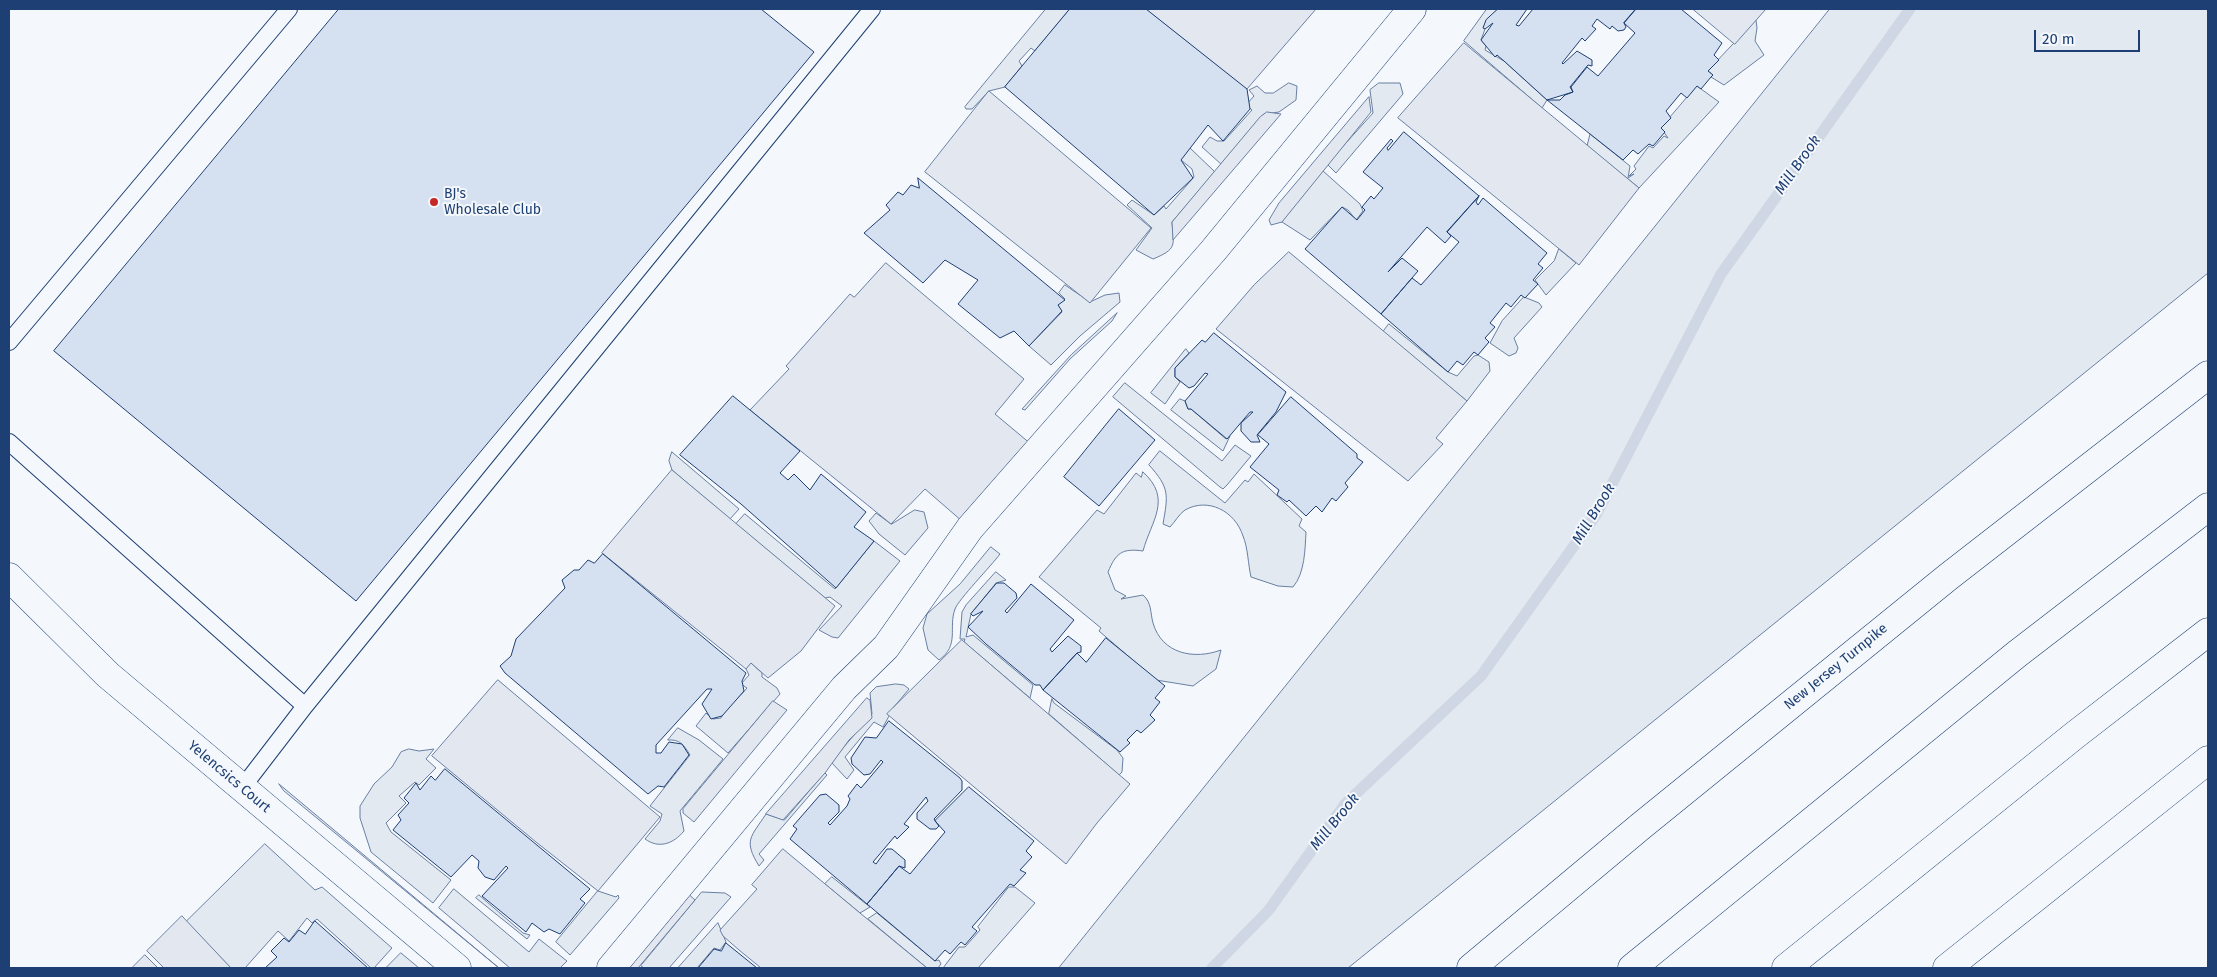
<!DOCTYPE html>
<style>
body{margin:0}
#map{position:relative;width:2217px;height:977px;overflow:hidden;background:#f4f7fb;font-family:"Fira Sans",sans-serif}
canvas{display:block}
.frame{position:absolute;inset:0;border:10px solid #1d3f73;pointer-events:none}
.scale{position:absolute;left:2034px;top:30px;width:106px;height:22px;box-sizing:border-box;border:2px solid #1d3f73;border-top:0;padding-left:6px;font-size:15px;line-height:18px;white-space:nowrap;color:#1d3f73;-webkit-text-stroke:4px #f4f7fb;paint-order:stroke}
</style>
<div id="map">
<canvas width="2217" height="977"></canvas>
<div class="frame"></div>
<div class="scale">20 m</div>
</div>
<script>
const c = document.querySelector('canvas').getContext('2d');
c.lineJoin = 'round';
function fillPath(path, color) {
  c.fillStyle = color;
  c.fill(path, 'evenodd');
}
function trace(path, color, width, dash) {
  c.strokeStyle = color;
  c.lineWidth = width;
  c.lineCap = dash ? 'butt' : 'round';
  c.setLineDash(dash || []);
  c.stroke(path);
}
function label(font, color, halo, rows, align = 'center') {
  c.font = font + ' "Fira Sans",sans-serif';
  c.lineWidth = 4;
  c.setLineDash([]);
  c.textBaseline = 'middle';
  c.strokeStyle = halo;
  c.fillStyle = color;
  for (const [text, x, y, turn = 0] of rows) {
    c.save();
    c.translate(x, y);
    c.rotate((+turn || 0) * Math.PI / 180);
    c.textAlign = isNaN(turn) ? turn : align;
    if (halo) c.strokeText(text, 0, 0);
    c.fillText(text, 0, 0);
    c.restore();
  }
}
const green = new Path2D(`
 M 1046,9 L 1070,9 L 1035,51 L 1031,48 L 1019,61 L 1022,66 L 1005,87 L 989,91 L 972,109 L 966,109 L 965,107 Z
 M 1487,9 L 1498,9 L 1483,27 L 1485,29 L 1481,40 L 1486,46 L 1485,50 L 1504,61 L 1547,100 L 1542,108 L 1464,41 Z
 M 1830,9 L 2208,9 L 2208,273 L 1348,968 L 1059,968 Z
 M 1756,20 L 1757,28 L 1755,41 L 1764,55 L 1724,85 L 1711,77 L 1713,75 L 1708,71 Z
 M 1289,83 L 1297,86 L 1296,100 L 1279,112 L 1264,114 L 1221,164 L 1202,147 L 1210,137 L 1217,141 L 1224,141 L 1252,110 L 1246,105 L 1254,96 L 1249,90 L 1257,86 L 1265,93 L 1273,93 Z
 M 1379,83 L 1400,83 L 1403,94 L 1336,173 L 1327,164 L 1373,113 L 1370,90 Z
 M 1697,86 L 1719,102 L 1639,188 L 1587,146 L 1590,134 L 1630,166 L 1628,178 L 1634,174 L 1629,176 L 1636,169 L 1634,166 L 1649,146 L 1653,148 L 1664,136 L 1668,138 L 1661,128 Z
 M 1190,148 L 1215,172 L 1172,222 C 1174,246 1177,249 1153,259 L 1136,250 L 1152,228 L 1127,205 L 1132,200 L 1154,215 L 1164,206 L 1166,209 L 1194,177 L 1192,169 L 1181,160 Z
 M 1323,171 L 1360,204 L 1363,211 L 1356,220 L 1348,210 L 1342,207 L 1310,240 L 1282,222 Z
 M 1559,249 L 1576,263 L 1546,295 L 1535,280 L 1554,261 Z
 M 1065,285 L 1090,302 L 1105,295 L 1119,293 L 1120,302 L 1080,336 L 1051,365 L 1029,346 L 1062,312 L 1058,305 L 1065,299 L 1059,293 Z
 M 1524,297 L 1539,303 L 1542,307 L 1514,338 L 1518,348 L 1516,353 L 1509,356 L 1490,343 L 1502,321 Z
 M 1117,313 L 1112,321 L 1070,359 L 1025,410 L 1022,409 L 1071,355 Z
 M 1389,324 L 1448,372 L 1457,376 L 1474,356 L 1478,355 L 1489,362 L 1490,371 L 1467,401 L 1383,332 Z
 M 1186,349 L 1189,353 L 1175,368 L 1175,377 L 1180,382 L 1165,404 L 1151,393 Z
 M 1125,383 L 1222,461 L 1235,445 L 1251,456 L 1227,485 L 1223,489 L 1220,487 L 1113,397 Z
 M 1180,399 L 1185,401 L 1188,409 L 1191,409 L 1226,439 L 1230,436 L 1223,451 L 1171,410 Z
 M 1160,451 L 1225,503 L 1245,480 L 1248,482 L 1254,474 L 1302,519 L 1299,526 L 1306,532 C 1305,549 1305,573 1293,587 L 1278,586 L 1251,577 C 1248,564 1248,548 1243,536 C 1235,511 1208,497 1185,510 C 1179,514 1175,522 1170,527 L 1163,524 C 1168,495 1170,488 1149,465 Z
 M 672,452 L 739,509 L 730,519 L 672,470 L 669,461 Z
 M 1143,472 C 1173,499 1151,521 1143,551 C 1122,548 1116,553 1108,572 L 1115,590 L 1126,596 L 1121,599 L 1143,595 C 1152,603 1150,612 1153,623 C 1162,654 1194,660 1221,650 L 1216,669 L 1193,686 L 1156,680 L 1099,631 L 1101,628 L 1039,577 L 1097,510 L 1104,514 L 1136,473 L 1141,477 Z
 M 915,510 L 924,512 L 928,528 L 905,555 L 879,534 L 869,521 L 876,513 L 891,524 Z
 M 745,514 L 835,589 L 874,541 L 900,561 L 838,638 L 832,637 L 819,630 L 842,606 L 830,597 L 825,598 L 736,524 Z
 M 991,547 L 1000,554 C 992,565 958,600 955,609 C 948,628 960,645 939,660 L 928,650 L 923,628 L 927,614 L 960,584 Z
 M 996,572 L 1006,580 L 996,583 L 971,614 L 966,637 L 973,635 L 1033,685 L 1030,698 L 964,642 L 965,639 L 960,639 L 962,612 L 966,605 Z
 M 751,663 L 762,673 L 762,677 L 777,688 L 780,694 L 728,753 L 696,726 L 706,713 L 713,719 L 721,718 C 727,706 738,699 747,688 L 741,684 L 749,675 L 746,669 Z
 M 896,684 L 904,685 L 909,689 L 894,707 L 883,727 L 874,722 L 845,757 L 854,770 L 847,779 L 831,762 L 872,714 L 870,693 L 876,687 Z
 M 1052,699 L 1054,703 L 1117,750 L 1123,758 L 1122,772 L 1119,775 L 1049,714 Z
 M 678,728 L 699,740 L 723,759 L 680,811 L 684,831 C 673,844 659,849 645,839 L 660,821 L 662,814 L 650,806 L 690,755 C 684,745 680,739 668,740 Z
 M 409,749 L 419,751 L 434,749 L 426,759 L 436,768 L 419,785 L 415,782 L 399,796 L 406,803 L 386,823 L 391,832 L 451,880 L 433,903 L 371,852 L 360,818 L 360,806 L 374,784 L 392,767 L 401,752 Z
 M 825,773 L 827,775 L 759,854 L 764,860 L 759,866 C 743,840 751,837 766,814 L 784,820 Z
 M 279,784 L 499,968 L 284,791 Z
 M 265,844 L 315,890 L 322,887 L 392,948 L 374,968 L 371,968 L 317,919 L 312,923 L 307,918 L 289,941 L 278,931 L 245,968 L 231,968 L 186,922 Z
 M 832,877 L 870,907 L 860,913 L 825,884 Z
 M 1009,887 L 1015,887 L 1035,903 L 978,968 L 943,968 L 959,947 L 965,947 L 980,930 L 978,927 Z
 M 454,889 L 529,952 L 539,939 L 567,961 L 560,968 L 510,968 L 439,908 Z
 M 598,891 L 616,897 L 618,895 L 619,898 L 570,955 L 556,942 Z
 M 702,892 L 725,893 L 731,897 L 669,968 L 644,968 L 641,966 Z
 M 479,895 L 523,933 L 530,935 L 527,939 L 476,898 Z
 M 877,913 L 935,961 L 939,960 L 941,964 L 938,968 L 927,968 L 868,919 Z
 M 718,923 L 726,942 L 720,950 L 714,948 L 697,968 L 678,968 Z
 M 401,953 L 419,968 L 386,968 Z`);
fillPath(green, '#e3e9f0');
trace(green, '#687fa3', 1);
const parking = new Path2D(`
 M 1146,9 L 1316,9 L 1247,89 Z
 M 1693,9 L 1766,9 L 1735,44 Z
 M 1464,43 L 1639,188 L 1579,265 L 1398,118 Z
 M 989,91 L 1151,228 L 1090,303 L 925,172 Z
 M 1369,97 L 1371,112 L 1282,222 L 1271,225 L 1269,220 L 1279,203 Z
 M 1267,112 L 1281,114 L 1173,240 L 1172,222 L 1260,117 Z
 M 1289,252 L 1467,401 L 1436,438 L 1443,444 L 1408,481 L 1216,329 L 1254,285 Z
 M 886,263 L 1024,379 L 995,414 L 1038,450 L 970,528 L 925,489 L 891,524 L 750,410 L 789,369 L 786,366 L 850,294 L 854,297 Z
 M 672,470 L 835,606 L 801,651 L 768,678 L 751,663 L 746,669 L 602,553 Z
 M 962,640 L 1130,784 L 1097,823 L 1066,864 L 887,714 Z
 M 498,680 L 660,817 L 598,891 L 536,842 L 432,756 Z
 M 867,698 L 870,700 L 872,718 L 849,740 L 825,773 L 783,820 L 766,814 Z
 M 773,701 L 787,710 L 694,822 L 683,813 L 683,809 Z
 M 783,849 L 860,913 L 927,968 L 761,968 L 739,950 L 723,936 L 720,930 L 757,889 L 752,885 Z
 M 684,890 L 695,900 L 638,968 L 620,968 Z
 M 182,916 L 231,968 L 164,968 L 147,951 Z
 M 145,955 L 158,968 L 132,968 Z`);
fillPath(parking, '#e3e8f0');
trace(parking, '#687fa3', 1);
trace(new Path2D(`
 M 1212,968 L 1268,911 L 1345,804 L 1481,676 L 1596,515 L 1721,274 L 1910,9`), '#cfd7e4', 11);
const building = new Path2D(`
 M 339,9 L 761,9 L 814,52 L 356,601 L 54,351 Z
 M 1070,9 L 1146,9 L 1247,89 L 1250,109 L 1223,141 L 1208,125 L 1181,160 L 1193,178 L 1154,215 L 1005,87 Z
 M 1498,9 L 1527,9 L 1516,25 L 1519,26 L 1533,9 L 1636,9 L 1624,23 L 1626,27 L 1624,30 L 1618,31 L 1612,26 L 1610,29 L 1597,19 L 1592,26 L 1596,29 L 1585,41 L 1582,38 L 1562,63 L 1563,64 L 1577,51 L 1592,60 L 1592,66 L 1588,65 L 1570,87 L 1573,92 L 1547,100 L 1504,61 L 1497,55 L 1495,57 L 1481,40 L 1493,23 L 1485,29 L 1483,28 L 1486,20 Z
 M 1636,9 L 1681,9 L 1722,43 L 1714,55 L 1719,60 L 1708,71 L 1713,75 L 1711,77 L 1701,89 L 1697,86 L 1687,98 L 1681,93 L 1666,111 L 1671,118 L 1661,128 L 1665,132 L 1653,146 L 1649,144 L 1638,154 L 1633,150 L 1623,160 L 1547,100 L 1560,100 L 1565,95 L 1573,92 L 1571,87 L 1587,67 L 1598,76 L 1635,33 L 1624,23 Z
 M 1404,132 L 1479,196 L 1447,232 L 1451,236 L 1445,243 L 1427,227 L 1388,272 L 1402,258 L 1418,271 L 1381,314 L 1305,249 L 1342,207 L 1357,220 L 1365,210 L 1362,207 L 1371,196 L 1374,199 L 1383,188 L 1363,172 L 1391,139 L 1393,141 L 1387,148 L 1388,150 Z
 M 918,178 L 1065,300 L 1058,305 L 1062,311 L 1029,346 L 1014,331 L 1000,338 L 958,304 L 978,280 L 945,260 L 923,283 L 864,233 L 890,210 L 886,205 L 898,192 L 903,195 L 911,185 L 919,188 Z
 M 1479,196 L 1476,202 L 1478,205 L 1483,198 L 1547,253 L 1538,264 L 1543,268 L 1533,280 L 1538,284 L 1525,298 L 1521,295 L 1511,307 L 1506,303 L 1490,323 L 1495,327 L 1485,338 L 1489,342 L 1478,355 L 1474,352 L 1463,365 L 1457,361 L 1448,372 L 1381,314 L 1412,278 L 1421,285 L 1459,242 L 1447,232 Z
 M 1214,333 L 1286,392 L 1276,412 L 1257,435 L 1260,442 L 1251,442 L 1241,431 L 1241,423 L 1253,412 L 1250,412 L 1227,439 L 1191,409 L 1188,409 L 1185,401 L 1208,374 L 1205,373 L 1194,386 L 1189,388 L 1175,377 L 1175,368 L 1202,340 L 1205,342 Z
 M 733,396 L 800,451 L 780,473 L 788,480 L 794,474 L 810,490 L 821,474 L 866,512 L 854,527 L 874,541 L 836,588 L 741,504 L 680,455 Z
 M 1291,397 L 1357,454 L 1357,458 L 1363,462 L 1345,483 L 1348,487 L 1336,501 L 1332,498 L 1322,512 L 1316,506 L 1306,516 L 1289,500 L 1287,502 L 1277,495 L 1279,490 L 1250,467 L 1269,444 L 1258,435 Z
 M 1119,409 L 1155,440 L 1099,506 L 1064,477 Z
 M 603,554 L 746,673 L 742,681 L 744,691 L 722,716 L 711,719 L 702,704 L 712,689 L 707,689 L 656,745 L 656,753 L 661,753 L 669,742 L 682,744 L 689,755 L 664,787 L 658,786 L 648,794 L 505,673 L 500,666 L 511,656 L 516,639 L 565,588 L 562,580 L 574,570 L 579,570 L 588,560 L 594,563 Z
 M 997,583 L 1004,583 L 1016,593 L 1017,598 L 1005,611 L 1007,613 L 1031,584 L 1074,620 L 1050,649 L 1052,652 L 1068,636 L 1081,646 L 1081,652 L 1077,653 L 1043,690 L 1040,685 L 1035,685 L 986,644 L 968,627 L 983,611 L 973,616 L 971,614 Z
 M 1106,638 L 1165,686 L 1155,698 L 1160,702 L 1150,715 L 1155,720 L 1141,733 L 1137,730 L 1127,740 L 1130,743 L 1120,752 L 1043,690 L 1077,653 L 1086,662 Z
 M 889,721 L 960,778 L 962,781 L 962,790 L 934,819 L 939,826 L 936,829 L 930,829 L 917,819 L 917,813 L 928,801 L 926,797 L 904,824 L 909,827 L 897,839 L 895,836 L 873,862 L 876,864 L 887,849 L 892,849 L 905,860 L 905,868 L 899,866 L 867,904 L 790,839 L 797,829 L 793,826 L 820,795 L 826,794 L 839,805 L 839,812 L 828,823 L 830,825 L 847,806 L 850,799 L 848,796 L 857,784 L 861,788 L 883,762 L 881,760 L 870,774 L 864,775 L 852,764 L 851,758 L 865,737 L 876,738 Z
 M 445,769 L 590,889 L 580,899 L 585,903 L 560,934 L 549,929 L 544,932 L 532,923 L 526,932 L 482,896 L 508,868 L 506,866 L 494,880 L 485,877 L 478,868 L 479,861 L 472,855 L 451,877 L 393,830 L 401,820 L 398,815 L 409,803 L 404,798 L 416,783 L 420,790 L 431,776 L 435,780 Z
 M 969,787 L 1034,841 L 1026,851 L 1032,857 L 1020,870 L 1026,873 L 1014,886 L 1010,884 L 972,927 L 977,931 L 965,945 L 961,942 L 950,954 L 945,950 L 935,961 L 867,904 L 899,866 L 910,874 L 945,832 L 935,821 Z
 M 315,921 L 368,968 L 265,968 L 277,957 L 271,951 L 284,938 L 289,942 L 299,930 L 305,934 Z
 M 726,943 L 757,968 L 698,968 L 714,949 L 721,951 Z`);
fillPath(building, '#d5e0f0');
trace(building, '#1d3f73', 1);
const service = new Path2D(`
 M 9,342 L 289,9
 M 9,442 L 305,706 L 872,9
 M 242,788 L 305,706`);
const minor = new Path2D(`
 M 9,577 L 108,675 L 457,968
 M 611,968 L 844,688 L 886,647 L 970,528 L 1213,251 L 1412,9`);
const motorway = new Path2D(`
 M 1471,968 L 1641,826 L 1948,577 L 2208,375
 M 1632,968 L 2017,654 L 2208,507
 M 1786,968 L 2075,735 L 2208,632
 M 1947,968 L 2208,760`);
trace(service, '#1d3f73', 18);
trace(minor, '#1d3f73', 29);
trace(motorway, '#1d3f73', 29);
trace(service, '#f4f7fb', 16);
trace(minor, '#f4f7fb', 28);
trace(motorway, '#f4f7fb', 28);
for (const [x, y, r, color] of [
 [434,202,5,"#c62828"]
]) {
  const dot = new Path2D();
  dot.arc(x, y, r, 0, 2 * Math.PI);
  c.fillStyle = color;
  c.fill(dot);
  trace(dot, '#f4f7fb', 2);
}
label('14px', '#1d3f73', '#f4f7fb', [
 ["BJ's",444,194],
 ["Wholesale Club",444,210]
], 'left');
label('14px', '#1d3f73', '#f4f7fb', [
 ["New Jersey Turnpike",1836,667,-39],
 ["Yelencsics Court",229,777,40]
]);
label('italic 15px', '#1d3f73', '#f4f7fb', [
 ["Mill Brook",1798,165,-55],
 ["Mill Brook",1594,514,-59],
 ["Mill Brook",1335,822,-51]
]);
</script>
